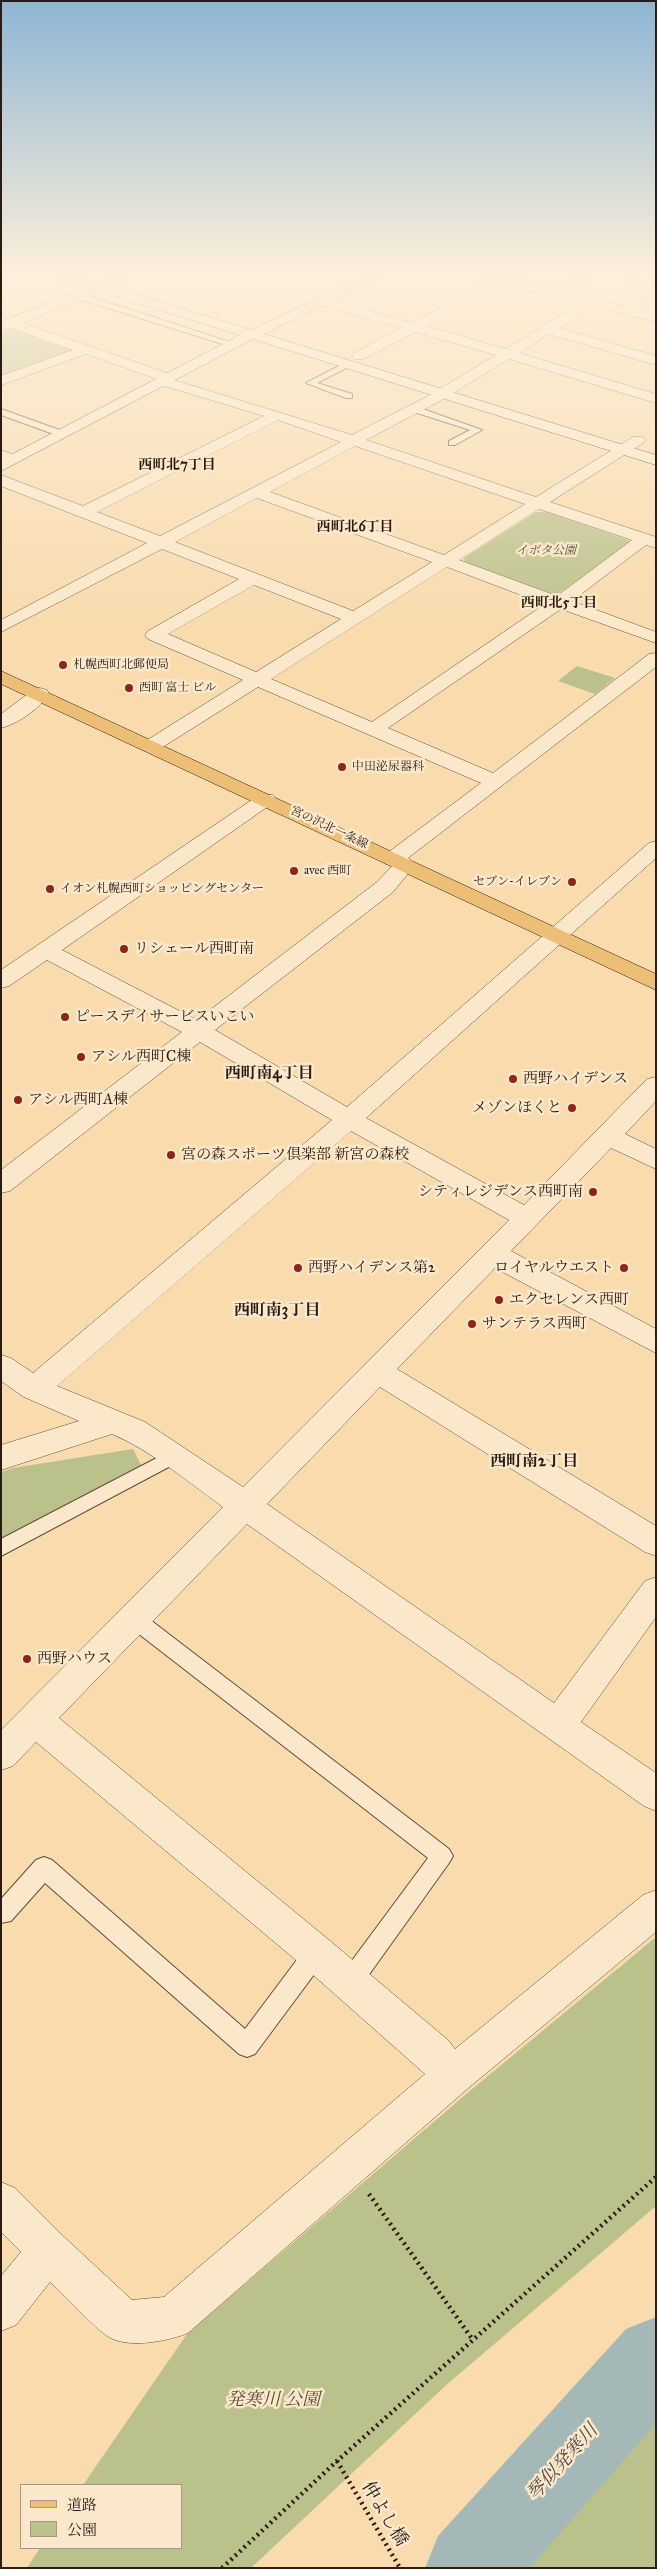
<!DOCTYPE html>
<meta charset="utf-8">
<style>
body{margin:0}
#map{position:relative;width:657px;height:2569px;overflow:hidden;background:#f9dbad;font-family:"IM FELL Great Primer","Noto Serif JP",serif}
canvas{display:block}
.frame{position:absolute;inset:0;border:2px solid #291c14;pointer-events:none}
.legend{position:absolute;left:20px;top:2484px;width:162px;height:65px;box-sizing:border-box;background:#fbe8ca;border:1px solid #a79681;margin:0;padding:6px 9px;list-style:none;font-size:15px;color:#291c14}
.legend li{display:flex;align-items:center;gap:10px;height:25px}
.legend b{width:25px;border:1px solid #a79681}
</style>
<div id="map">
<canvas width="657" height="2569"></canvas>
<div class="frame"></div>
<ul class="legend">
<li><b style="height:6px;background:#ecbe76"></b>道路</li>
<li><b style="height:14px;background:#bbc18b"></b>公園</li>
</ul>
</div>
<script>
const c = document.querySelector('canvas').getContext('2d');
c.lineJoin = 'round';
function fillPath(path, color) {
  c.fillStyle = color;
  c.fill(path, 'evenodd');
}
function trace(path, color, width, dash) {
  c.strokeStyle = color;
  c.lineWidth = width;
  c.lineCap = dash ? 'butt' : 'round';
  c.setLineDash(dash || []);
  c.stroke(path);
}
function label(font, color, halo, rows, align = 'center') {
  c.font = font + ' "IM FELL Great Primer","Noto Serif JP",serif';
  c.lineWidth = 5;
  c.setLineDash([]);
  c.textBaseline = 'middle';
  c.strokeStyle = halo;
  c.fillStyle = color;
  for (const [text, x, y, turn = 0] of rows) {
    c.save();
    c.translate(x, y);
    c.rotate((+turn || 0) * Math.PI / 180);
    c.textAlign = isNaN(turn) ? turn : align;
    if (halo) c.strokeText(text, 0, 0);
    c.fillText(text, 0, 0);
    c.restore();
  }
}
fillPath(new Path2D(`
 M 11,329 L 71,350 L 70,352 L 1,378 L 1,333 Z
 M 536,512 L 546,512 L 628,540 L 630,543 L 559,593 L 551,593 L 465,562 L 464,558 Z
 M 577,666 L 615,678 L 595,694 L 558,681 Z
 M 133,1449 L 141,1465 L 1,1539 L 1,1472 L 13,1468 Z
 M 656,1937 L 656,2206 L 444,2387 L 251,2568 L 27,2568 L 40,2548 L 181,2548 L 181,2485 L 83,2485 L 187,2334 L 465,2095 Z
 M 656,2420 L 656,2568 L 508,2568 L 508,2567 Z`), '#bbc18b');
fillPath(new Path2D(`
 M 656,2317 L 656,2423 L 530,2568 L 425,2568 L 438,2536 L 626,2329 Z`), '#a4b8b7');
const lane = new Path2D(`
 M 76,294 L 82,294 L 236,344 L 229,346 L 76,298 Z
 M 345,363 L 352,365 L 317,383 L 352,394 L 352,398 L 346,398 L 306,383 Z
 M 411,407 L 417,407 L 482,430 L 455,445 L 449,445 L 449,441 L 470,430 L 411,411 Z
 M 1,409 L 65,432 L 66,434 L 59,436 L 1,415 Z
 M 174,1449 L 180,1451 L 183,1456 L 180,1461 L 1,1556 L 1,1539 Z
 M 133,1609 L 140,1612 L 449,1849 L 453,1856 L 449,1863 L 358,1990 L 350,1993 L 342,1990 L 339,1982 L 342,1974 L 428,1858 L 126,1624 L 123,1618 L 126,1612 Z
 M 44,1857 L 52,1860 L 245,2029 L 308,1945 L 316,1942 L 324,1945 L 327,1953 L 324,1961 L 255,2054 L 247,2057 L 239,2054 L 45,1883 L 11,1921 L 1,1923 L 1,1899 L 36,1860 Z`);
const street = new Path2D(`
 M 118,275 L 135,275 L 22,323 L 173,375 L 174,380 L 352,435 L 428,396 L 496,355 L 415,332 L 364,359 L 354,359 L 352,356 L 354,353 L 402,328 L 315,304 L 313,301 L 315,298 L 325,298 L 412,323 L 493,280 L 483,278 L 482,275 L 505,275 L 553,288 L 579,275 L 595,275 L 567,291 L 651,313 L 627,275 L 639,275 L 656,300 L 656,322 L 594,306 L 559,328 L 656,356 L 656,365 L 549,334 L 519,353 L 656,394 L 656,403 L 509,359 L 438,402 L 366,440 L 536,497 L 633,437 L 643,437 L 646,440 L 643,443 L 550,502 L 656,537 L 656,548 L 646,545 L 572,601 L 656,632 L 656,643 L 561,609 L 388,728 L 493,773 L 649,654 L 656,653 L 656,667 L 408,858 L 416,864 L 393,892 L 215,1030 L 347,1107 L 649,843 L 656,841 L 656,858 L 366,1118 L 524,1205 L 647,1079 L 656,1077 L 656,1101 L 625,1134 L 656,1149 L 656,1169 L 611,1148 L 511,1251 L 656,1329 L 656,1353 L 495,1268 L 397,1369 L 656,1526 L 656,1556 L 645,1552 L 380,1387 L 267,1504 L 554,1703 L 645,1581 L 656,1577 L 656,1617 L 581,1722 L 656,1773 L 656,1811 L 644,1806 L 247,1524 L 59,1718 L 329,1940 L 448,2040 L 455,2049 L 643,1895 L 656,1890 L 656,1932 L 466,2090 L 188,2333 C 169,2341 128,2349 109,2337 C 93,2327 66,2296 50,2282 L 16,2325 L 1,2331 L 1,2276 L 21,2252 L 1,2232 L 1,2182 L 15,2188 L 63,2236 L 132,2300 L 164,2297 L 425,2074 L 303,1966 L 36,1742 L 13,1766 L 1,1770 L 1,1730 L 223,1507 C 188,1482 152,1451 112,1434 L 1,1470 L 1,1445 L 79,1421 L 24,1397 L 1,1381 L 1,1355 L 11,1358 L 33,1373 L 332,1120 L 200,1042 L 10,1191 L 1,1193 L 1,1170 L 182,1032 L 47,960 L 9,986 L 1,988 L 1,970 L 259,795 L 273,795 L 276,799 L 273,803 L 62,950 L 197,1020 L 377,882 L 393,865 L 386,864 L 383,859 L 386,854 L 481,783 L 258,687 L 158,750 L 144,750 L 141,746 L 144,742 L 243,680 L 148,639 L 145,635 L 148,631 L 239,579 L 162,549 L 1,632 L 1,620 L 147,543 L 1,486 L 1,475 L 83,506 L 264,416 L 158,384 L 157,379 L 86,354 L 1,385 L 1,376 L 73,350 L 10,328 L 1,331 L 1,322 ZM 506,284 L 581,303 L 506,349 L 426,326 ZM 278,420 L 341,442 L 160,536 L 97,512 ZM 355,446 L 525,504 L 444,555 L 270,492 ZM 257,498 L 432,562 L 353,611 L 175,542 ZM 539,509 L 632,540 L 557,596 L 459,560 ZM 447,567 L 545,604 L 372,722 L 271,679 ZM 254,585 L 341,619 L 256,672 L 168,634 ZM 351,1131 L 509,1220 L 243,1487 L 145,1422 L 57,1386 Z
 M 1,450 L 19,456 L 22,459 L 14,464 L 1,460 Z
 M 40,688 L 47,690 L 49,694 C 40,708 18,724 1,728 L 1,714 L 33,690 Z`);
const secondary = new Path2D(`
 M 55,275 L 74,275 L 251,330 L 368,275 L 384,275 L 264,334 L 656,455 L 656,465 L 253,339 L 1,471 L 1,460 L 240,335 L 56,278 Z`);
const primary = new Path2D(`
 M 1,671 L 656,974 L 656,990 L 1,684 Z`);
trace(lane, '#5d4c3a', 2);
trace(street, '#5d4c3a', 1);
trace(secondary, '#291c14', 1);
trace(primary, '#291c14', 1);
trace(new Path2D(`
 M 369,2194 L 473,2340
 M 337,2461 L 400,2568
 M 222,2568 L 337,2461 L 656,2177`), '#291c14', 4.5, [2, 4]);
fillPath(lane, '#fbe8ca');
fillPath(street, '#fbe8ca');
fillPath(secondary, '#fbe8ca');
fillPath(primary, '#ecbe76');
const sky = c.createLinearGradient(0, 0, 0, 635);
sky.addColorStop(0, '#8db6d4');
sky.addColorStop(0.43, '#fcefda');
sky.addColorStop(1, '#fcefda00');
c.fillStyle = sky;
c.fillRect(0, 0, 657, 635);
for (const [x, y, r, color] of [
 [63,665,5,"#8f2418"],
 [129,688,5,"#8f2418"],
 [342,767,5,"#8f2418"],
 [294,871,5,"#8f2418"],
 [572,882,5,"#8f2418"],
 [50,889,5,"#8f2418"],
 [124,949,5,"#8f2418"],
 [65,1017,5,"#8f2418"],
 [81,1057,5,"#8f2418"],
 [513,1079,5,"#8f2418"],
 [18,1100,5,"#8f2418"],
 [572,1108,5,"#8f2418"],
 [171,1155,5,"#8f2418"],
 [593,1192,5,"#8f2418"],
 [298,1268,5,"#8f2418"],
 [624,1268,5,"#8f2418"],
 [499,1300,5,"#8f2418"],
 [472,1324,5,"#8f2418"],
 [27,1659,5,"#8f2418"]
]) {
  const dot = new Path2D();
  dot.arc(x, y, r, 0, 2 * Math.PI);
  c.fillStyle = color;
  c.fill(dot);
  trace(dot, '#fbe8ca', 2);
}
label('italic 12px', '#554e38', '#fbe8ca', [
 ["イボタ公園",546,551]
]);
label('12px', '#291c14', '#fbe8ca', [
 ["札幌西町北郵便局",73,665],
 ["西町 富士 ビル",139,688],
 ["中田泌尿器科",352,767],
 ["avec 西町",304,871],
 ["セブン-イレブン",562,882,"right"],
 ["イオン札幌西町ショッピングセンター",60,889]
], 'left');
label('12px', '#291c14', '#fbe8ca', [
 ["宮の沢北一条線",329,828,25]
]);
label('bold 14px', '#291c14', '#fbe8ca', [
 ["西町北7丁目",177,466],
 ["西町北6丁目",355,528],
 ["西町北5丁目",559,604]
]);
label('15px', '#291c14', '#fbe8ca', [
 ["リシェール西町南",134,949],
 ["ピースデイサービスいこい",75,1017],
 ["アシル西町C棟",91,1057],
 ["西野ハイデンス",523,1079],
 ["アシル西町A棟",28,1100],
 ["メゾンほくと",562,1108,"right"],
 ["宮の森スポーツ倶楽部 新宮の森校",181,1155],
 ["シティレジデンス西町南",583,1192,"right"],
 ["西野ハイデンス第2",308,1268],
 ["ロイヤルウエスト",614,1268,"right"],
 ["エクセレンス西町",509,1300],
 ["サンテラス西町",482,1324],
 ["西野ハウス",37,1659]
], 'left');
label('bold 16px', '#291c14', '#fbe8ca', [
 ["西町南4丁目",269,1074],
 ["西町南3丁目",277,1311],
 ["西町南2丁目",534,1462]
]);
label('italic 18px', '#554e38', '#fbe8ca', [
 ["発寒川 公園",273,2401]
]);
label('18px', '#291c14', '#fbe8ca', [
 ["仲よし橋",384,2514,59]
]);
label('italic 19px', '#4e4b45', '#fbe8ca', [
 ["琴似発寒川",563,2463,-48]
]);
</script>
